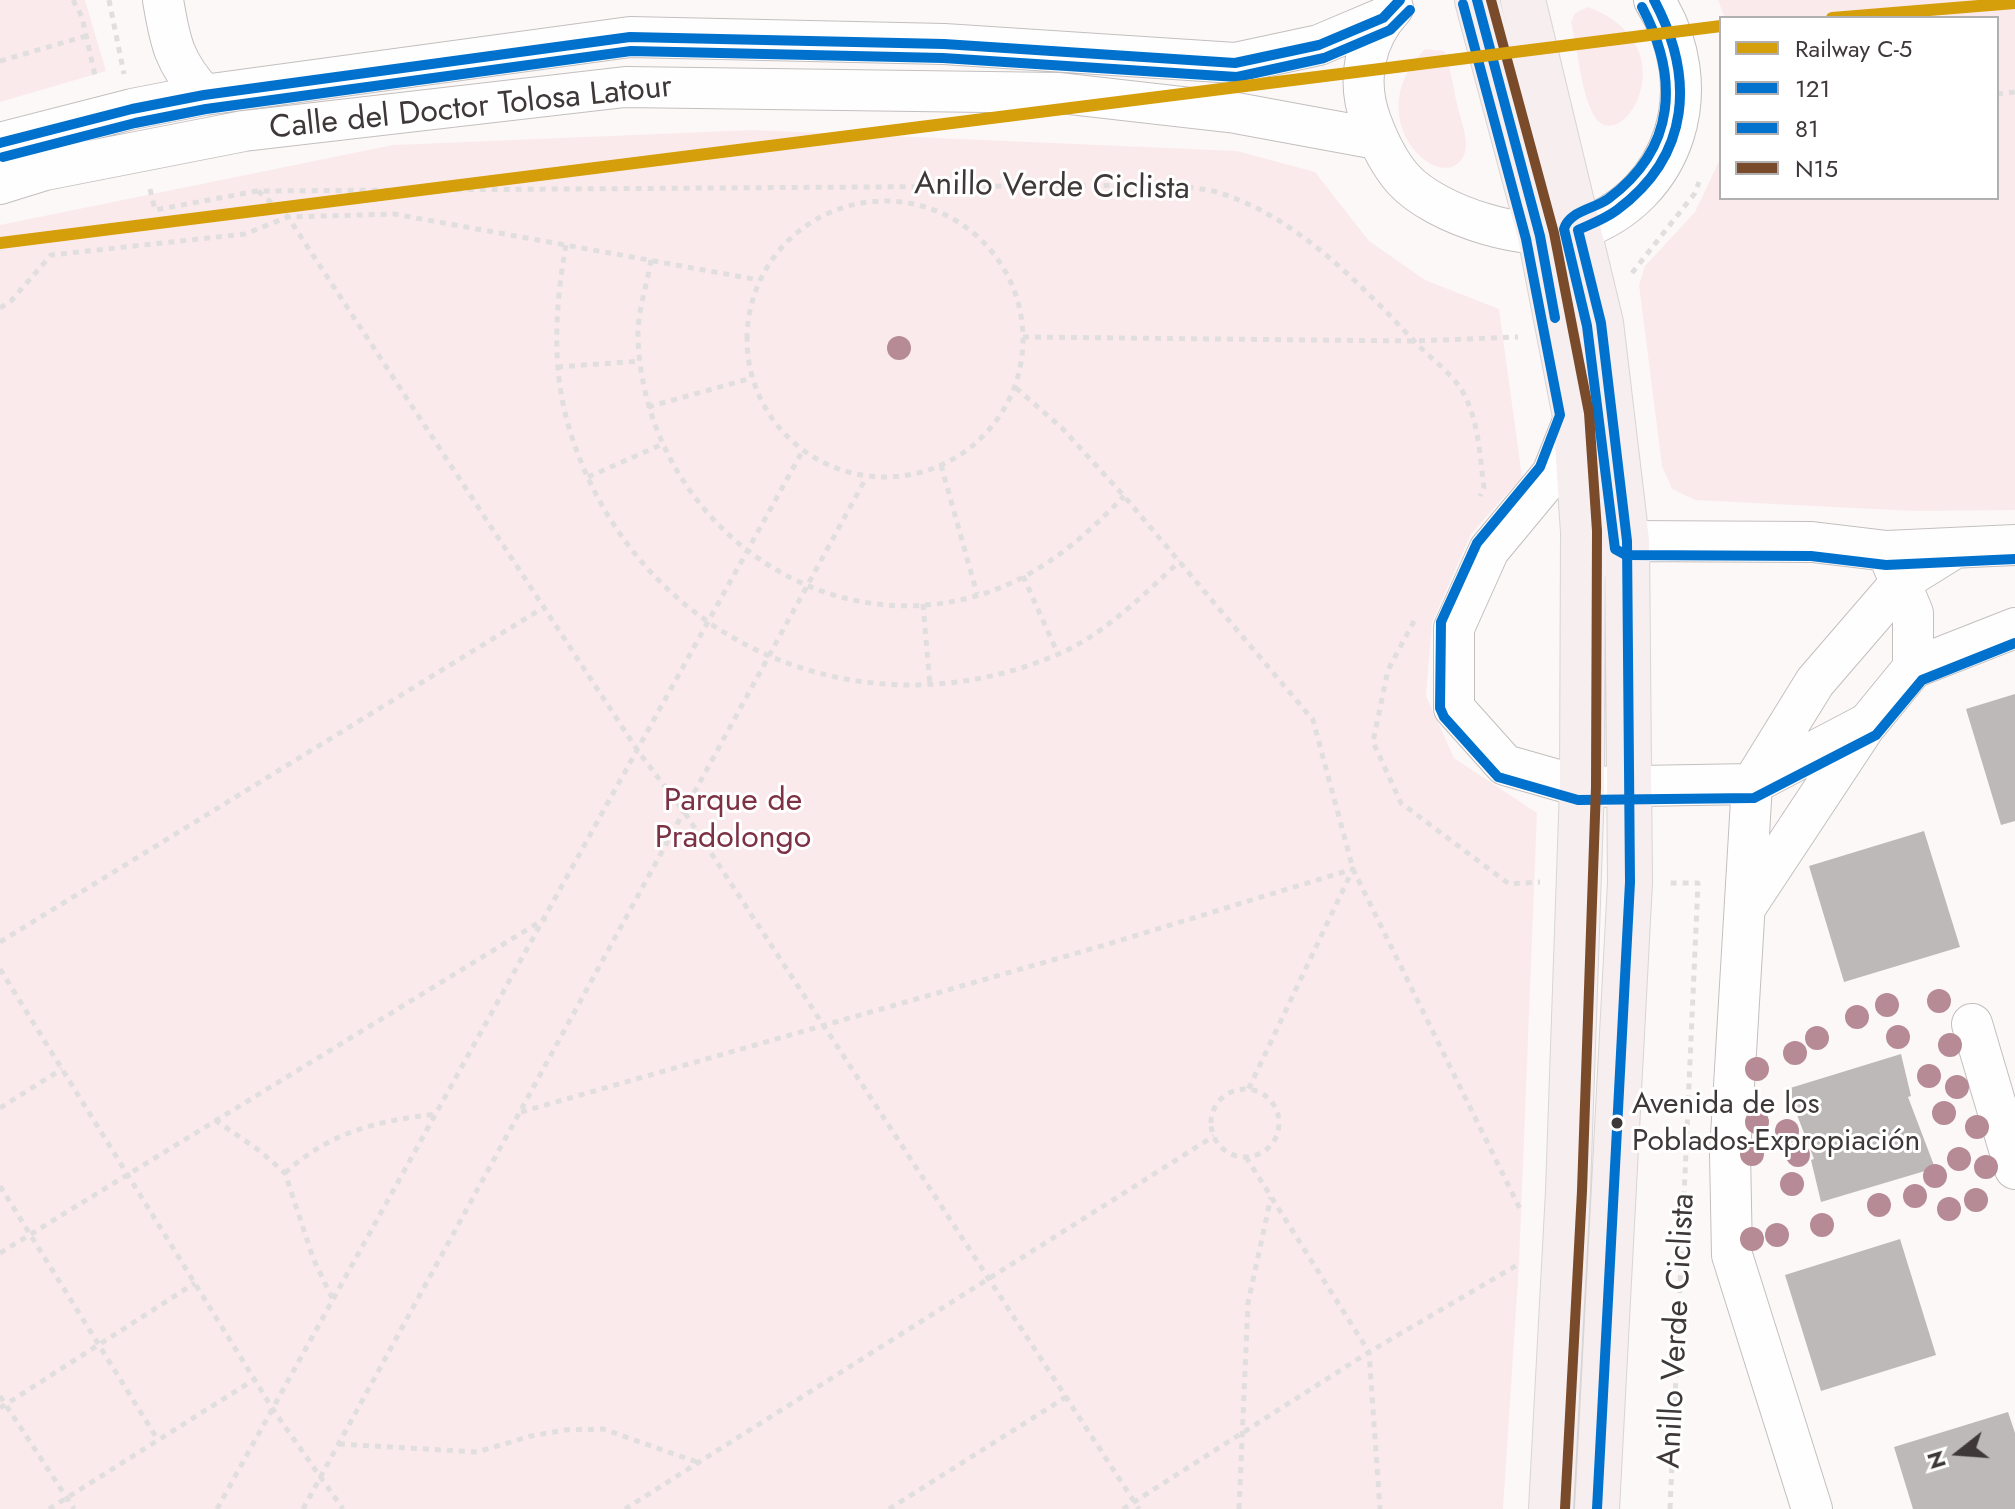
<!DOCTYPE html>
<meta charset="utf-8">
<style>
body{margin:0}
#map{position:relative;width:2015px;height:1509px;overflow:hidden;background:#fcf8f8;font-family:Jost,sans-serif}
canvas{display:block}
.legend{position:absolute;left:1719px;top:16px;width:280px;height:184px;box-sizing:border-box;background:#fff;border:2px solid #b2afb0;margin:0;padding:10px 14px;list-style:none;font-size:24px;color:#3f3839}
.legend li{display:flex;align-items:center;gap:16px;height:40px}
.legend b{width:40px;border:2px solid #b2afb0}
.north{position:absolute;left:1919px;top:1413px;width:80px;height:80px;-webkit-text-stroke:6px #fff;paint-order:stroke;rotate:253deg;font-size:22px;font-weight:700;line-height:32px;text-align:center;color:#3f3839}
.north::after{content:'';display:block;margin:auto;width:28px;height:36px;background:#3f3839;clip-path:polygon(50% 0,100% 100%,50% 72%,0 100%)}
</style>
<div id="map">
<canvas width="2015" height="1509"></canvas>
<ul class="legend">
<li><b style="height:10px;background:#d59e0b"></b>Railway C-5</li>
<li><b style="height:10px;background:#0072ce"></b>121</li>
<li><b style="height:10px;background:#0072ce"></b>81</li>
<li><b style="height:10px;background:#7a4b2a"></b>N15</li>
</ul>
<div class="north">N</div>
</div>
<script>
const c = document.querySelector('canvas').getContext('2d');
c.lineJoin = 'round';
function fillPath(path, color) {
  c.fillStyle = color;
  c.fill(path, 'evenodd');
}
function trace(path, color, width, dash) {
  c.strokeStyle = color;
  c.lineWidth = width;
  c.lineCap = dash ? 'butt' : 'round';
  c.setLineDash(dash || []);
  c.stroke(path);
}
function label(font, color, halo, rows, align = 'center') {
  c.font = font + ' Jost,sans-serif';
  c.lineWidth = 6;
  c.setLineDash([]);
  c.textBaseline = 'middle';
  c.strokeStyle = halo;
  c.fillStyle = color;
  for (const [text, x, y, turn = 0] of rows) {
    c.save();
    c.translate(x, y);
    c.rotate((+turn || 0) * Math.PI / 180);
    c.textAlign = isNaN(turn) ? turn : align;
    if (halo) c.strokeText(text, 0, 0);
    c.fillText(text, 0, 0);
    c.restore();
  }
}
fillPath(new Path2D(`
 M 0,0 L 85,0 L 106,71 L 0,102 Z
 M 1718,0 L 2015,0 L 2015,510 L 1914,511 L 1695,500 L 1672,489 L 1662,466 L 1639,285 L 1645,266 L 1695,212 L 1721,157 L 1721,198 L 1997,198 L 1997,18 L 1725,18 Z
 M 1588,7 C 1695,47 1617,166 1592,112 C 1580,86 1578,50 1571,22 L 1575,13 Z
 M 1425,49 L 1444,51 C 1451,67 1453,87 1457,104 C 1460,118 1469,139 1465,152 C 1449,203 1353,122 1425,49 Z
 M 753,130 L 1237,151 L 1315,172 L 1369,241 L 1425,280 L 1499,309 L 1522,477 L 1471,534 L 1432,623 L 1426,696 L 1454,758 L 1537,813 L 1519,1264 L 1503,1509 L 0,1509 L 0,225 L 393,145 Z`), '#fbeaec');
fillPath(new Path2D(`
 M 2015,694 L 2015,821 L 2001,825 L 1966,709 Z
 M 1924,831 L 1960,947 L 1844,982 L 1809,866 Z
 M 1901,1054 L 1911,1096 L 1908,1097 L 1935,1168 L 1821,1202 L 1811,1160 L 1814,1159 L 1787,1089 Z
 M 1900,1239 L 1936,1355 L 1821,1391 L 1785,1275 Z
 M 2008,1412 L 2015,1433 L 2015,1509 L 1913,1509 L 1894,1447 Z`), '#beb9b9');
const minor = new Path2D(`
 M 163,0 C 170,42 174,63 204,95
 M 1393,8 C 1364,39 1356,81 1371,121 C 1378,140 1389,163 1403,179 C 1436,216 1532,245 1578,230 C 1678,196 1709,85 1654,0
 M 0,143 L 132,109 L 204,95 L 630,37 L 944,44 L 1235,63 L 1319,45 L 1383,18
 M 0,184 L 45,170 L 244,131 L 625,87 L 1060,93 L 1236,113 L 1377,139
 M 1575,416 L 1552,474 L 1489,550 L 1454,628 L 1454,708 L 1505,765 L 1582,787 L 1752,784 L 1868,723 L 1913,668 L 1913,613 L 1887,551
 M 1600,557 L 1627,541 L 1812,542 L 1887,551 L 2015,545
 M 1913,668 L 2015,628
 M 1747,905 L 1866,725
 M 1972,1024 L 2015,1169
 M 1812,1509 L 1732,1255 L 1730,1153 L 1752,784 L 1815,682 L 1902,581 L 1955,548`);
const major = new Path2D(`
 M 1477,0 L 1540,236 L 1575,416 L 1583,532 L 1582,787 L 1568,1191 L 1551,1509
 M 1523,0 L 1601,323 L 1627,541 L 1630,882 L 1597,1509`);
trace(minor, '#c4bfbf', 42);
trace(major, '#d8d5d5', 46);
trace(new Path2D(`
 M 73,0 L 82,17 L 96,80
 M 109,0 L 124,74
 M 0,61 L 86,36
 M 1997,94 L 2015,92
 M 150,189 L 155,210 L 257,191 L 1170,185 C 1184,187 1199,188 1213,191 C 1295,214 1361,285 1417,344 C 1433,361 1456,376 1466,398 C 1479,426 1480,458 1484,488 L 1480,496
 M 258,191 L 288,217 L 638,751 L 685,813 L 1139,1509
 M747 339a138 138 0 1 1 276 0a138 138 0 1 1-276 0Z
 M 566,245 C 555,306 551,370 570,431 C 635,641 860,741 1061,653 C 1107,632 1143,595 1180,561
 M 651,260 C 647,285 637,313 638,338 C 644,513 814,649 986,593 C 1042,574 1084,538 1124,496
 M 1632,273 L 1695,193 L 1699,182
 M 0,308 L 11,301 L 51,255 L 245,234 L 288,217 L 394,214 L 759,280
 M 1023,337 L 1414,341 L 1518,337
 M 557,367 L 641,361
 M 1016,388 L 1062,428 L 1124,496 L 1313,720 L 1353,869 L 1521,1211
 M 648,407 L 752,378
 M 941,465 L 977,594
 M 588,477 L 663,444
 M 1023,576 L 1058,654
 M 923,604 L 930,686
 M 1414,621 L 1388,670 L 1373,742 L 1401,803 L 1509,884 L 1540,882
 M 0,942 L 546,606
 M 0,969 L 274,1411 L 343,1509
 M1211 1123a34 34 0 1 1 68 0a34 34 0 1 1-68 0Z
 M 0,1108 L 62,1069
 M 521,1112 L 1105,945 L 1353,869 L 1248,1090
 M 215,1120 L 260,1151 L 285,1173 L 313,1258 L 334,1302
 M 1246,1157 L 1369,1352 L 1380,1509
 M 285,1173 C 329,1132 380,1120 438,1114
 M 0,1186 L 158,1440
 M 0,1253 L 546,918
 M 0,1396 L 74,1509
 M 0,1408 L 195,1283
 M 339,1444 L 477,1452 L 531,1436 L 565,1430 L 603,1429 L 697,1462
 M 49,1509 L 255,1379
 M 217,1509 L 802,452
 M 303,1509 L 866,478
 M 625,1509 L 1214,1136
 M 889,1509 L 1066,1397
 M 1123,1509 L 1369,1352 L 1519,1264
 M 1239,1509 L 1248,1303 L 1271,1197
 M 1670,1509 L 1698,883 L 1670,883`), '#e1dedf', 5, [6, 6]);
trace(minor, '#fffefe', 40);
trace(major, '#f7eef0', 44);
trace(new Path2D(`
 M 1477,0 L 1540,236 L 1555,318
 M 0,143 L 132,109 L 204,95 L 630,37 L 944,44 L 1235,63 L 1319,45 L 1383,18 L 1400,0
 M 1597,1509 L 1630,882 L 1627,541 L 1601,323 L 1578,230 C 1591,224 1605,219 1617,210 C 1691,155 1695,77 1654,0`), '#0072ce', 10);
trace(new Path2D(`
 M 1463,4 L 1526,239 L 1560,415 L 1540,467 L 1477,543 L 1441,622 L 1440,708 L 1444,717 L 1498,777 L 1578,800 L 1754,798 L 1876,735 L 1922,680 L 2015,643
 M 1642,7 C 1679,77 1677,148 1608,199 C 1594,209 1569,211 1564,229 L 1587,326 L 1615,549 L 1626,555 L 1811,556 L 1886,565 L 2015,559
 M 3,157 L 135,123 L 206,109 L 631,51 L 943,58 L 1237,77 L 1324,58 L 1390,30 L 1410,10`), '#0072ce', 10);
trace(new Path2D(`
 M 1491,0 L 1554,233 L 1589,413 L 1597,531 L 1596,787 L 1582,1191 L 1565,1509`), '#7a4b2a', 10);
trace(new Path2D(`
 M 1832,18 L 2015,3
 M 0,243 L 1721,26`), '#d59e0b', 12);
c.fillStyle = '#b68b95';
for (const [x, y] of [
 [899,348],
 [1939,1001],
 [1887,1005],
 [1857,1017],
 [1898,1037],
 [1817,1038],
 [1950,1045],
 [1795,1053],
 [1757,1069],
 [1929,1076],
 [1957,1087],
 [1944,1113],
 [1757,1122],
 [1977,1127],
 [1787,1131],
 [1752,1154],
 [1798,1155],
 [1959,1159],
 [1986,1167],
 [1935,1176],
 [1792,1184],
 [1915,1196],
 [1976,1200],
 [1879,1205],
 [1949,1209],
 [1822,1225],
 [1777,1235],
 [1752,1239]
]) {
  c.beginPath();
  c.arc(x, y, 12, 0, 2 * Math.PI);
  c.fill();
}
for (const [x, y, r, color] of [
 [1617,1123,7,"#3f3839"]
]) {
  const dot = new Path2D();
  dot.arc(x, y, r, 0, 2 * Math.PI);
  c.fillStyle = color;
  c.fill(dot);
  trace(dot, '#fff', 3);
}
label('30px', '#3f3839', '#fff', [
 ["Avenida de los",1632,1106],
 ["Poblados-Expropiación",1632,1143]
], 'left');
label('32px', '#3f3839', '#fff', [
 ["Calle del Doctor Tolosa Latour",471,109,-6],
 ["Anillo Verde Ciclista",1052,188,1],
 ["Anillo Verde Ciclista",1678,1331,-87]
]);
label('32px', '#7d3244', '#fff', [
 ["Parque de",733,802],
 ["Pradolongo",733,839]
]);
</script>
